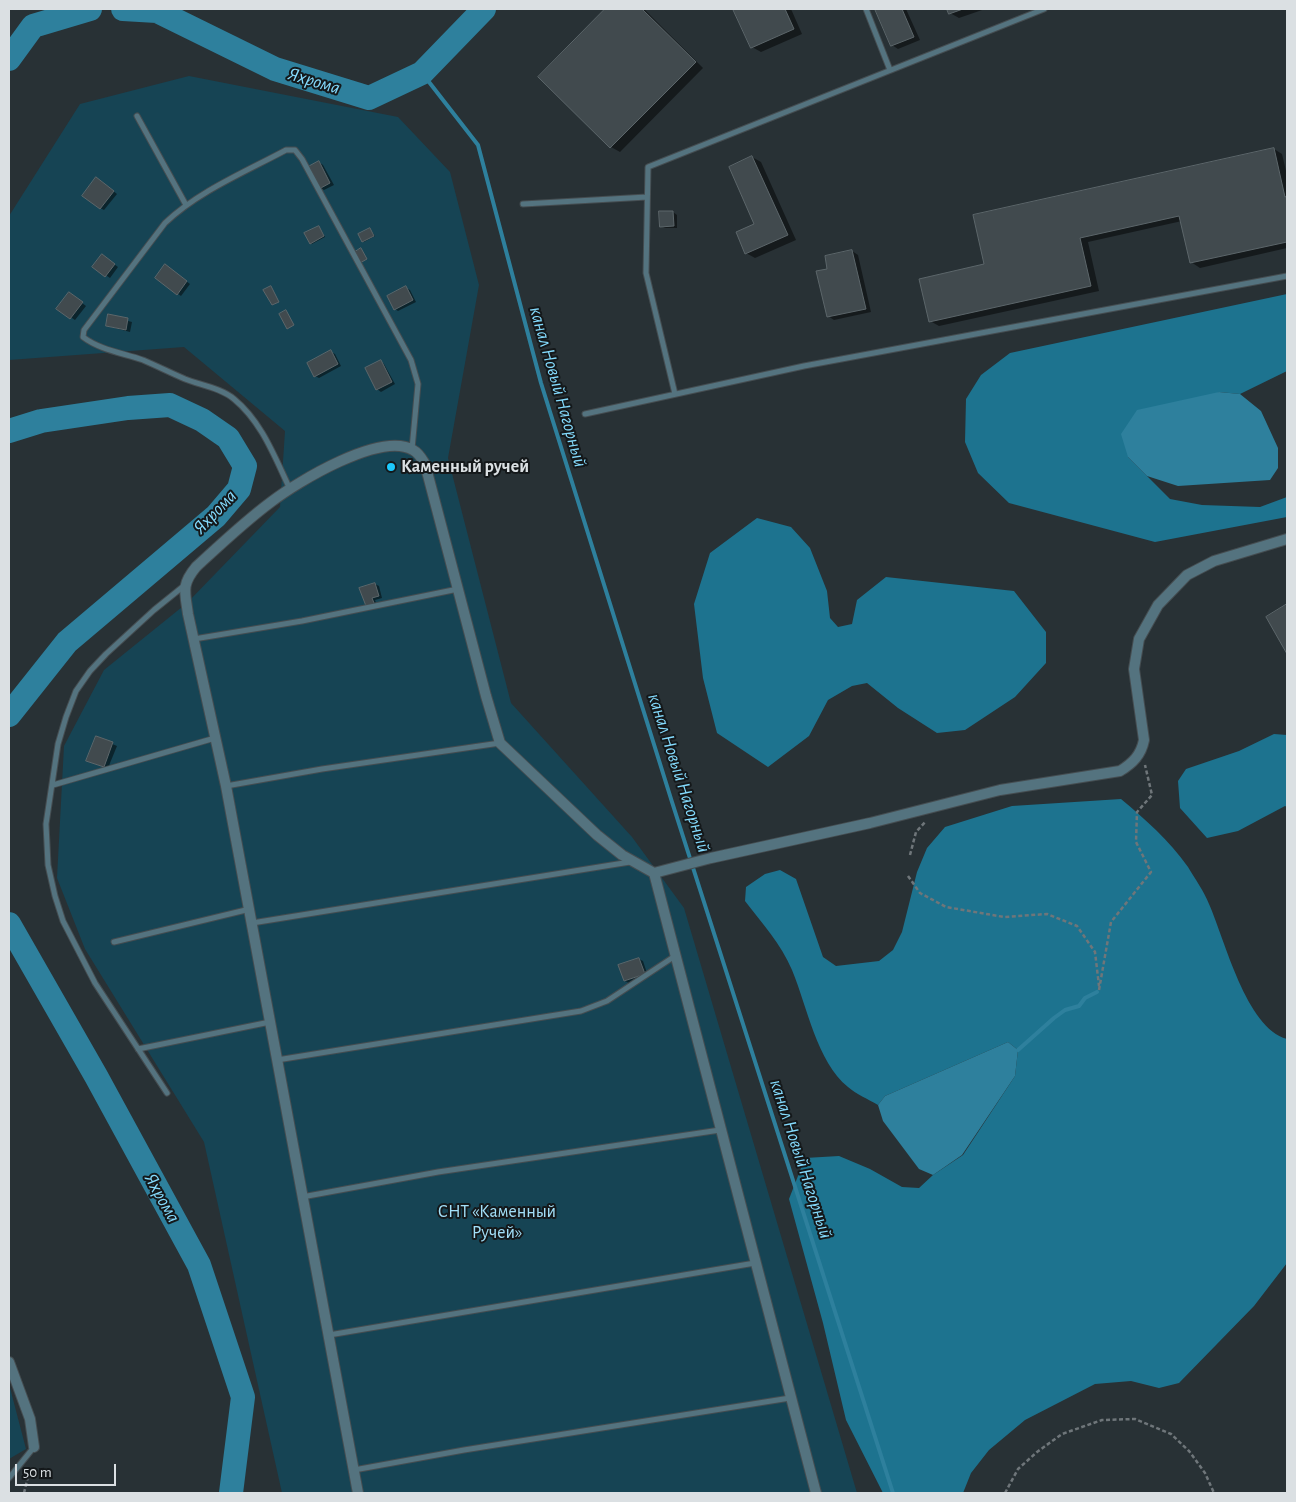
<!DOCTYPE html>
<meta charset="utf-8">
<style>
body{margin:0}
#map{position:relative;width:1296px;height:1502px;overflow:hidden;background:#283135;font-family:"Alegreya Sans",sans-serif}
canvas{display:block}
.frame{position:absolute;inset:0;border:10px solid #dbe0e3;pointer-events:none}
.scale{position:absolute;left:15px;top:1464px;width:101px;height:22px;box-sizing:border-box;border:2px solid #dbe0e3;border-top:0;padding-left:6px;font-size:15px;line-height:18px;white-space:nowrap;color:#dbe0e3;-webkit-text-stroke:4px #14181a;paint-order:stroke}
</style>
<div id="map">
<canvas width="1296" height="1502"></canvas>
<div class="frame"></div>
<div class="scale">50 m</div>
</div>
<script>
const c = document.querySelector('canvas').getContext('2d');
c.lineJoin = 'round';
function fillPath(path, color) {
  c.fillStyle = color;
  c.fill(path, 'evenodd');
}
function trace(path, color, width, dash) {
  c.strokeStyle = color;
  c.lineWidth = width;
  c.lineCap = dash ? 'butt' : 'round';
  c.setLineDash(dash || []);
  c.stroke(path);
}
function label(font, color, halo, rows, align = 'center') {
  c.font = font + ' "Alegreya Sans",sans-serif';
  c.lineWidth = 4;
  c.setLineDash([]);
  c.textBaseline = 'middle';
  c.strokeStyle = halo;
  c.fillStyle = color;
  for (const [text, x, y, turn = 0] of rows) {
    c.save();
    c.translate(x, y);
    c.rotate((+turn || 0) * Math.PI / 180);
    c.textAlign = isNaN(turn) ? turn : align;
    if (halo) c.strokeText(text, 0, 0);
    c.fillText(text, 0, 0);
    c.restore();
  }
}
fillPath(new Path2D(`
 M 189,76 L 398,117 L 450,172 L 479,285 L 448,458 L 511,703 L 632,837 L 684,908 L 857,1493 L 282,1493 L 204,1142 L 85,949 L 57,878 L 64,746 L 104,670 L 187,603 L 280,507 L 285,431 L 184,347 L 9,360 L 9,216 L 80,104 Z
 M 9,1384 L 26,1449 L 9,1459 Z`), '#164454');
fillPath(new Path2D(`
 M 1287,294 L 1287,371 L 1240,394 L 1219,392 L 1128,457 L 1170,499 L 1202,505 L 1260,507 L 1287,497 L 1287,517 L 1155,542 L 1009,503 L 978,473 L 965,442 L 966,399 L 981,375 L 1010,353 Z
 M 757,518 L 791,527 L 810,548 L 827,591 L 830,618 L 838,627 L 852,624 L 857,600 L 886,577 L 1014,591 L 1046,632 L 1046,663 L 1015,697 L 965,730 L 937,733 L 898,708 L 867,683 L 852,686 L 828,700 L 809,736 L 768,767 L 717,733 L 703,678 L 694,604 L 710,553 Z
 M 1274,734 L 1287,735 L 1287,807 L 1285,806 L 1238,831 L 1207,838 L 1180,808 L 1178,781 L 1186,769 L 1239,751 Z
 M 1121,799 C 1146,820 1169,840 1188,867 C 1195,879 1204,891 1209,904 C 1225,940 1246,1028 1287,1039 L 1287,1263 L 1254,1306 L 1179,1383 L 1159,1388 L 1131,1381 L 1095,1384 L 1025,1420 L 989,1450 L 971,1473 L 963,1493 L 883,1493 L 846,1420 L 823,1323 L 789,1199 L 805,1158 L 839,1156 L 870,1169 L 902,1187 L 919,1188 L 933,1175 L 963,1155 L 1015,1076 L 1018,1050 L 1008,1042 L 885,1096 L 878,1105 C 868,1099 856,1094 848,1087 C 817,1062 807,1006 792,970 C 781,944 762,923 745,901 L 746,887 L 765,874 L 780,870 L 796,879 L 823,957 L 836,966 L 879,961 L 893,950 L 902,932 L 917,872 L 927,848 L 945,827 L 1012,806 Z`), '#1d738f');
fillPath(new Path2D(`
 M 1219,392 L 1240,394 L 1261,411 L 1278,448 L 1278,468 L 1270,480 L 1178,486 L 1147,476 L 1128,457 L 1121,434 L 1137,410 Z
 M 1008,1042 L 1018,1050 L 1015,1076 L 962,1155 L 933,1175 L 919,1169 L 883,1121 L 878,1105 L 885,1096 Z`), '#2e809d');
fillPath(new Path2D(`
 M 607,9 L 644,9 L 703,68 L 620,152 L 611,147 L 540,77 Z
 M 735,9 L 791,9 L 802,34 L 761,52 L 752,47 Z
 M 877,9 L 906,9 L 920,40 L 898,49 L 892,45 Z
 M 948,9 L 985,9 L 959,18 L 950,13 Z
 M 1274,149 L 1282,154 L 1287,175 L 1287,248 L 1200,268 L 1191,262 L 1182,221 L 1088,242 L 1099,291 L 939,326 L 930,321 L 986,265 Z
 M 752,157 L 761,162 L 796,240 L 755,258 L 746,253 L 737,233 L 756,225 Z
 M 319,162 L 323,165 L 334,185 L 324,190 L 320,188 Z
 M 101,181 L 117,194 L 104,210 L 100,208 Z
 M 673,212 L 677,215 L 677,228 L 665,228 L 661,226 Z
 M 320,228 L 325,237 L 312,244 L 310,243 Z
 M 370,229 L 375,236 L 364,242 L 363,241 Z
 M 852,251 L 858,255 L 871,312 L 834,320 L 828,316 L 829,270 Z
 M 106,258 L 118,267 L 110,278 L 94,267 Z
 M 169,268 L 190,284 L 181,296 L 178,294 Z
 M 406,288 L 410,290 L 416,302 L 398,311 L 395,309 Z
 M 73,296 L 86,306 L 75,320 L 58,309 Z
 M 109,316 L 132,322 L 130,332 L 107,326 Z
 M 331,352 L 335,354 L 341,366 L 319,378 L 315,376 Z
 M 381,361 L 384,364 L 395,384 L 381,392 L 377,389 Z
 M 375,584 L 379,586 L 382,598 L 375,600 L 377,605 L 367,605 Z
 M 96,737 L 117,746 L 108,768 L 92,762 Z
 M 639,959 L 643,961 L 648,976 L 629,983 L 625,981 L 620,966 Z`), '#0007');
trace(new Path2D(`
 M 422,73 L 478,145 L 541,383 L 672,802 L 893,1493
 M 1018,1050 L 1054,1018 L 1065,1010 L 1079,1006 L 1085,998 L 1097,992`), '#2e809d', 4);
trace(new Path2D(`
 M 123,9 L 157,11 L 275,69 L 369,98 L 422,73 L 484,9
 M 9,59 L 33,26 L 90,9
 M 9,431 L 41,421 L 128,408 L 170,405 L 202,420 L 228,438 L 245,466 L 239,489 L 216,516 L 67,642 L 9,715
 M 9,924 L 96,1076 L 199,1265 L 243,1397 L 231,1493`), '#2e809d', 24);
const building = new Path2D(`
 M 605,9 L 642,9 L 696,62 L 610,148 L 538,77 Z
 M 733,9 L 785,9 L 794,29 L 751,48 Z
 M 875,9 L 902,9 L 914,37 L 891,46 Z
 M 947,9 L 963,9 L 949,14 Z
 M 1274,148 L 1285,197 L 1287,196 L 1287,242 L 1190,263 L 1179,216 L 1080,238 L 1091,286 L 929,322 L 919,279 L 984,264 L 973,215 Z
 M 752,156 L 788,235 L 745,254 L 736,232 L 754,224 L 729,167 Z
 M 319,161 L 330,183 L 319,189 L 308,167 Z
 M 96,177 L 114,191 L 100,209 L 82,196 Z
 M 659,211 L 673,211 L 674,226 L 660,227 Z
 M 319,226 L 324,236 L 310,244 L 304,233 Z
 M 370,228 L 374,236 L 362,242 L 358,234 Z
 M 361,248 L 367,259 L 360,263 L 355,252 Z
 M 852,250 L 866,309 L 827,317 L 816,271 L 827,269 L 825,256 Z
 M 102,254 L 115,264 L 105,277 L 92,267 Z
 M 165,264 L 187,281 L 177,295 L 155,278 Z
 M 271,286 L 279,302 L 272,305 L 263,290 Z
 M 406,286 L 413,300 L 394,310 L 387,296 Z
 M 69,292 L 83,302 L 70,319 L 56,309 Z
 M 286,310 L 294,325 L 287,329 L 279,314 Z
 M 108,314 L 128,318 L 126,330 L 106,326 Z
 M 331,350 L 338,364 L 314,377 L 307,363 Z
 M 381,360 L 392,382 L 376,390 L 365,368 Z
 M 375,583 L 379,596 L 372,598 L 374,603 L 366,606 L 359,588 Z
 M 1287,604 L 1287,654 L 1266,617 Z
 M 96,736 L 113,742 L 104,767 L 86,761 Z
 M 639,958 L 645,974 L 624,981 L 618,965 Z`);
fillPath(building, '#414a4e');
trace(building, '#5c666a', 1);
const service = new Path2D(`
 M 866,9 L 890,70
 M 137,116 L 186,205
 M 523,204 L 647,197
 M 675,394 L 646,273 L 648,167 L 1044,9
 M 585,414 L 804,366 L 1287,276
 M 290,489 C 275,458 262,422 234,399 C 221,388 200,385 185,379 C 171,373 157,366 143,360 C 123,353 100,350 83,337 L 84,330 L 165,223 C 199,191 245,172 286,150 L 295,150 L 302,159 L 411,360 L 418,384 L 412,449
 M 194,639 L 302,621 L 458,589
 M 53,785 L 215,738
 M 226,786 L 322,769 L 500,743
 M 252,923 L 630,862
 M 114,942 L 250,909
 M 138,1049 L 270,1022
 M 277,1060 L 581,1011 L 607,1001 L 675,956
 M 167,1093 L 95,983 L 63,921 L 55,896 L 48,865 L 46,824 L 58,744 L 66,717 L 76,691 L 90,671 L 106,654 L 154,610 L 185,585
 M 302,1197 L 438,1172 L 720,1130
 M 329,1335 L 755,1263
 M 354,1470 L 464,1450 L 790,1398
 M 9,1478 L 34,1447`);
const minor = new Path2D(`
 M 654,873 L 816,1493
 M 9,1362 L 30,1419 L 34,1447
 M 358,1493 L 226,786 L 188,614 C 185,592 181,585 196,567 C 220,545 244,522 271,502 C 297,482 381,431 413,450 C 419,453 422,459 425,464 L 486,696 L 500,743 L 597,835 L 622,855 L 654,873 L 711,858 L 870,823 L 1000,790 L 1120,771 C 1133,763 1141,755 1144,740 L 1134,669 L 1139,639 L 1158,605 L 1187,575 L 1214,561 L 1287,539`);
trace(service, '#454d51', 7);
trace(minor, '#454d51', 12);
trace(new Path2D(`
 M 910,855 L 916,832 L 926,821
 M 908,876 L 920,893 L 946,907 L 1004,917 L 1047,914 L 1077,926 L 1095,952 L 1099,986
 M 1099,990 L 1111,922 L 1151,872 L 1136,842 L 1137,812 L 1152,795 L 1145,765
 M 24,1493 L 30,1468
 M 1005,1493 L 1018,1469 L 1037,1452 L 1062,1434 L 1102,1420 L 1135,1419 L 1171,1434 L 1189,1451 L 1205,1473 L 1214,1493`), '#6f767a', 2.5, [4, 2.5]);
trace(service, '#54737f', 5);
trace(minor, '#54737f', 10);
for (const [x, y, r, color] of [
 [391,467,5,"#1cc9fc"]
]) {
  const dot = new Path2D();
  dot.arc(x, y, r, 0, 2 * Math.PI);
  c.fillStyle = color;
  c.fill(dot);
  trace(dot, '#14181a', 2);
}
label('bold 18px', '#dbe0e3', '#14181a', [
 ["Каменный ручей",401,467]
], 'left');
label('18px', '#a3e0f9', '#14181a', [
 ["СНТ «Каменный",497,1212],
 ["Ручей»",497,1233]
]);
label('italic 19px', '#84dafc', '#14181a', [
 ["Яхрома",314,81,17],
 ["канал Новый Нагорный",558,387,74],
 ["Яхрома",215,512,-46],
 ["канал Новый Нагорный",679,773,72],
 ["канал Новый Нагорный",801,1159,72],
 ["Яхрома",162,1198,61]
]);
</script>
